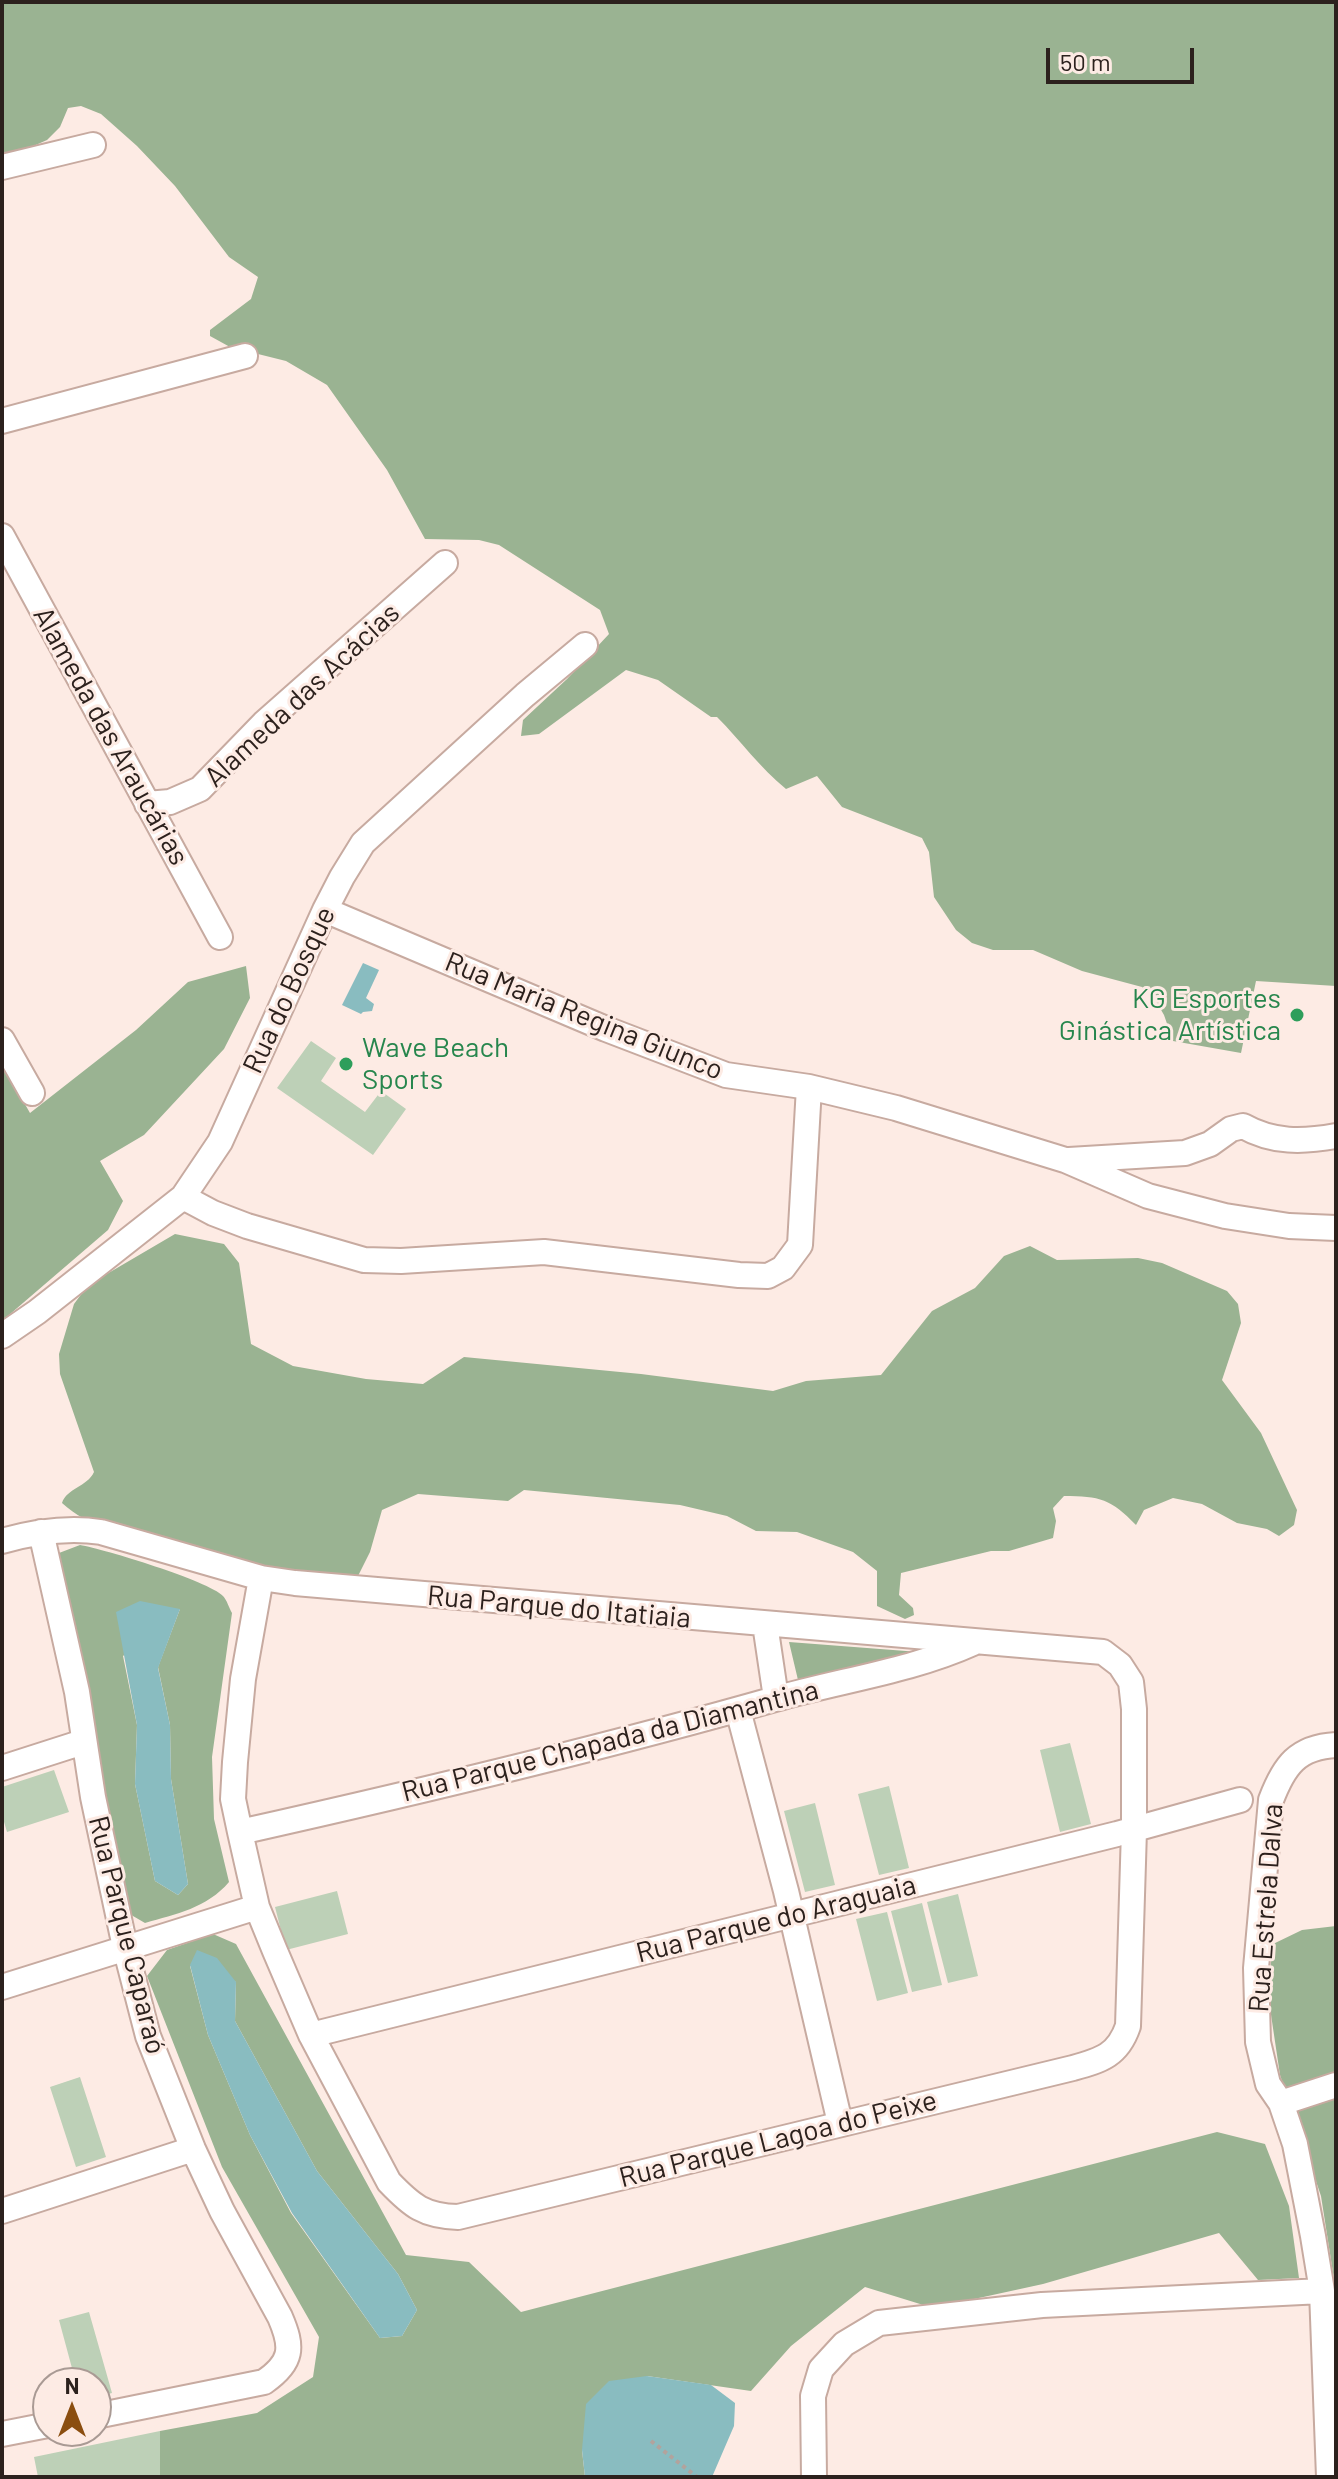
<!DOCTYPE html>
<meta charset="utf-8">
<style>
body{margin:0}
#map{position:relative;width:1338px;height:2479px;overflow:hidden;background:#fdebe4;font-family:Barlow,sans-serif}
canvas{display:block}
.frame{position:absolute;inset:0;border:4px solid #2c211d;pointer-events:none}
.north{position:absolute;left:32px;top:2367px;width:80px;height:80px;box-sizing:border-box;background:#fdebe4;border:2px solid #a99a94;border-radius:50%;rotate:0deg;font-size:22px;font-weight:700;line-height:32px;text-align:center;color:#2c211d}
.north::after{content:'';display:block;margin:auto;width:28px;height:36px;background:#8b4e10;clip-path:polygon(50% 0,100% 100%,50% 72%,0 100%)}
.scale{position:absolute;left:1046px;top:48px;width:148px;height:36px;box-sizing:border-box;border:4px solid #2c211d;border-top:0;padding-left:10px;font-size:24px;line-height:28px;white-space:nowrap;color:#2c211d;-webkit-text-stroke:6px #fdebe4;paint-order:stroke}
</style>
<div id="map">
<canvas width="1338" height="2479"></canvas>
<div class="frame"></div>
<div class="north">N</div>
<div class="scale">50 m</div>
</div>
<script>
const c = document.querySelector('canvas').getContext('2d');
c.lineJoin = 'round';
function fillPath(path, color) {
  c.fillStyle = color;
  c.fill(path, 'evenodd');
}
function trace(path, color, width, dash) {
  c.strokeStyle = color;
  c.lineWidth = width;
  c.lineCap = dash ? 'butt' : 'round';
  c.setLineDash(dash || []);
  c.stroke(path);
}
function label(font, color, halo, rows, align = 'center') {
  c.font = font + ' Barlow,sans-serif';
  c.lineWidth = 6;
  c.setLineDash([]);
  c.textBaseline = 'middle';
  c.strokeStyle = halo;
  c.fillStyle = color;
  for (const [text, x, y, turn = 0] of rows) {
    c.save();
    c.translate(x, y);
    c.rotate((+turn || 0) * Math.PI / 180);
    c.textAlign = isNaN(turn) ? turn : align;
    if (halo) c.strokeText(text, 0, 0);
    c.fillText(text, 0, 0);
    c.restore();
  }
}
fillPath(new Path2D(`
 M 311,1041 L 336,1058 L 321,1081 L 365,1112 L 381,1091 L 406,1109 L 373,1155 L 277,1088 Z
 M 1070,1743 L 1091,1824 L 1060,1832 L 1040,1750 Z
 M 54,1770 L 69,1812 L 7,1832 L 2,1815 L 2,1787 Z
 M 889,1786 L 909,1868 L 879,1875 L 858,1794 Z
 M 815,1803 L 835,1885 L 805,1892 L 784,1811 Z
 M 337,1891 L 348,1934 L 286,1950 L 275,1907 Z
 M 958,1894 L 978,1976 L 948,1983 L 927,1902 Z
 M 922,1903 L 942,1985 L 912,1992 L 891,1911 Z
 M 887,1912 L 908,1993 L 877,2001 L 856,1919 Z
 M 80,2077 L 106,2157 L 76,2167 L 50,2087 Z
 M 89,2312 L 112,2393 L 96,2397 L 96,2383 L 76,2383 L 59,2320 Z
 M 160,2431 L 160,2477 L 38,2477 L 34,2457 Z`), '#bdd0b7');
fillPath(new Path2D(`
 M 2,2 L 1336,2 L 1336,986 L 1256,981 L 1241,1053 L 1173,1041 L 1164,1015 L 1153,996 L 1142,987 L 1082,971 L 1033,950 L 993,950 L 972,943 L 956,930 L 934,897 L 929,852 L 922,838 L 842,807 L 817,776 L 786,789 C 760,768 741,741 717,717 L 711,717 L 658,680 L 626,670 L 539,734 L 521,736 L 523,720 L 567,679 L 609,634 L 600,610 L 499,545 L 479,540 L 425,539 L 387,470 L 327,385 L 286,361 L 230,347 L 210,336 L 210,330 L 251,299 L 258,277 L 229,257 L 175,186 L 137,146 L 101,114 L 81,106 L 68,108 L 60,127 L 47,140 L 2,160 Z
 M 246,966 L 250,998 L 224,1049 L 144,1135 L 100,1161 L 123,1201 L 108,1230 L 2,1321 L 2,1064 L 30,1113 L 136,1030 L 188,982 Z
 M 175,1234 L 224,1244 L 239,1263 L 251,1344 L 293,1366 L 366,1379 L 423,1384 L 464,1357 L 641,1374 L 773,1391 L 806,1381 L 881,1375 L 932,1311 L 975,1288 L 1004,1256 L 1030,1246 L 1057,1260 L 1138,1258 L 1162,1263 L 1227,1291 L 1238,1304 L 1241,1323 L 1222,1380 L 1261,1433 L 1297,1510 L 1294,1525 L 1279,1536 L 1267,1529 L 1237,1523 L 1202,1504 L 1173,1498 L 1144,1510 L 1136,1525 C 1111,1499 1100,1496 1064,1496 L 1053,1508 L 1056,1521 L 1053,1538 L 1009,1551 L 991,1551 L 901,1573 L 899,1595 L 913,1608 L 914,1615 L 905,1619 L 877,1606 L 877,1571 L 853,1552 L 797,1532 L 756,1531 L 727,1516 L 680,1505 L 524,1490 L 508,1501 L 418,1494 L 382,1510 L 370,1552 L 358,1576 C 291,1581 222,1563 158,1545 C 125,1535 88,1527 62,1503 C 67,1488 87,1487 94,1472 L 60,1374 L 59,1354 L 74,1304 L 88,1285 Z
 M 80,1545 C 104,1549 209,1581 223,1596 C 227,1600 229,1608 232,1613 L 212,1757 L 214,1819 L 229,1882 C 207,1908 176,1914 145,1923 L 121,1909 L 54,1575 L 59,1553 ZM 180,1609 L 158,1667 L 170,1725 L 171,1779 L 188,1884 L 178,1895 L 155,1881 L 135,1784 L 137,1725 L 123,1656 Z
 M 789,1642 L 919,1652 L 798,1680 Z
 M 1336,1926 L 1336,2292 L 1321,2196 L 1280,2075 L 1270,2008 L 1271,1945 L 1302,1930 Z
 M 213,1934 L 236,1944 L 406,2255 L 469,2262 L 521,2312 L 1217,2132 L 1265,2144 L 1289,2206 L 1299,2278 L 1258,2280 L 1219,2233 L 1043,2284 L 933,2308 L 865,2287 L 791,2346 L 751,2391 L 647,2376 L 582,2450 L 585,2477 L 160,2477 L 160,2431 L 257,2413 L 313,2377 L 319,2337 L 222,2167 L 147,1976 L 167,1950 ZM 190,1966 L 236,1982 L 235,2021 L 317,2171 L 398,2274 L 417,2310 L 402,2336 L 380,2338 L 291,2213 L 250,2135 L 208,2035 Z`), '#9ab392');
fillPath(new Path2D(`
 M 363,963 L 379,970 L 366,998 L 374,1004 L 372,1011 L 363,1012 L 361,1014 L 342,1005 Z
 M 140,1601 L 180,1609 L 158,1668 L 170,1725 L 171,1779 L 188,1884 L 178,1895 L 155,1881 L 135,1784 L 137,1725 L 116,1612 Z
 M 197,1950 L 217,1958 L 236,1982 L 235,2021 L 317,2171 L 398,2274 L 417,2310 L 402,2336 L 380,2338 L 292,2213 L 250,2135 L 208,2035 L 190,1965 Z
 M 647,2376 L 711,2385 L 735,2403 L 734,2426 L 712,2477 L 585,2477 L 582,2450 L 586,2404 L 609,2381 Z`), '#89bcc0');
const minor = new Path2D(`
 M 2,167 L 93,145
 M 2,421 L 245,356
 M 2,536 L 220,937
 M 147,804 L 170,802 L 200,789 L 264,723 L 445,563
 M 325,910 L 606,1029 L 726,1075 L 809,1087 L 896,1108 L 1065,1160 L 1148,1196 L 1225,1216 L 1289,1226 L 1336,1228
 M 2,1040 L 32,1093
 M 1069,1160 L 1185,1153 L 1210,1144 L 1231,1129 L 1243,1126 C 1273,1143 1303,1142 1336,1136
 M 183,1197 L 213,1213 L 247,1226 L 364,1260 L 401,1261 L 544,1252 L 739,1275 L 768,1276 L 783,1268 L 800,1245 L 809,1087
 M 2,1336 L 37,1312 L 183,1197 L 220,1142 L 325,910 L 342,877 L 363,843 L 525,695 L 585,645
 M 41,1532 L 77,1692 L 93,1797 L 125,1947 L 148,2036 L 193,2149 L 222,2211 L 280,2317 C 293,2347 293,2362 264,2382 L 96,2416
 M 2,1541 C 34,1532 67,1527 101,1532 L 261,1578 L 295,1583 L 1103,1652 L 1120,1665 L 1131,1682 L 1134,1709 L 1134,1830 L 1128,2026 C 1118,2055 1102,2060 1073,2068 L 458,2217 C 424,2216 412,2206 389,2182 L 311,2035 L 275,1951 L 257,1907 L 240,1832 L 233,1799 L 235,1762 L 243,1679 L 261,1578
 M 765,1624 L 776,1698
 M 738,1710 L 786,1891 L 840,2123
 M 2,1768 L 83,1742
 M 240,1832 C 419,1792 599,1749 775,1699 C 841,1680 911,1671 973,1643
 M 2,1987 L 257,1907
 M 311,2035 L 1117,1834 L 1240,1800
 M 1281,2103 L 1336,2085
 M 2,2211 L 193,2149
 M 2,2434 L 48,2425
 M 814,2477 L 813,2396 L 821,2369 L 844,2344 L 879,2323 L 1042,2305 L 1322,2291
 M 1329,2477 L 1322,2291 L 1313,2236 L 1295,2144 L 1281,2103 L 1268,2084 L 1258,2042 L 1256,1968 L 1271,1800 C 1284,1766 1297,1747 1336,1745`);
trace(minor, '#c7aaa0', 28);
trace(new Path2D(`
 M 651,2441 L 697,2477`), '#b2a39d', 4, [4, 4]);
trace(minor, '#fff', 24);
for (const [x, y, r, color] of [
 [1297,1015,8,"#2e9e5b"],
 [346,1064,8,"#2e9e5b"]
]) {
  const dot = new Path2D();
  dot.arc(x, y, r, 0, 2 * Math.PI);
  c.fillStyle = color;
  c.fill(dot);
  trace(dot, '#fdebe4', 3);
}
label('28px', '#2c211d', '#fdebe4', [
 ["Alameda das Acácias",302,695,-43],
 ["Alameda das Araucárias",111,736,61],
 ["Rua do Bosque",289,990,-65],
 ["Rua Maria Regina Giunco",584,1016,22],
 ["Rua Parque do Itatiaia",559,1607,5],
 ["Rua Parque Chapada da Diamantina",610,1741,-14],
 ["Rua Estrela Dalva",1266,1908,-86],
 ["Rua Parque do Araguaia",776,1919,-14],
 ["Rua Parque Caparaó",127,1935,76],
 ["Rua Parque Lagoa do Peixe",778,2139,-14]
]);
label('28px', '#27864d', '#fdebe4', [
 ["KG Esportes",1281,999],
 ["Ginástica Artística",1281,1031],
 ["Wave Beach",362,1048,"left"],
 ["Sports",362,1080,"left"]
], 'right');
</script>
